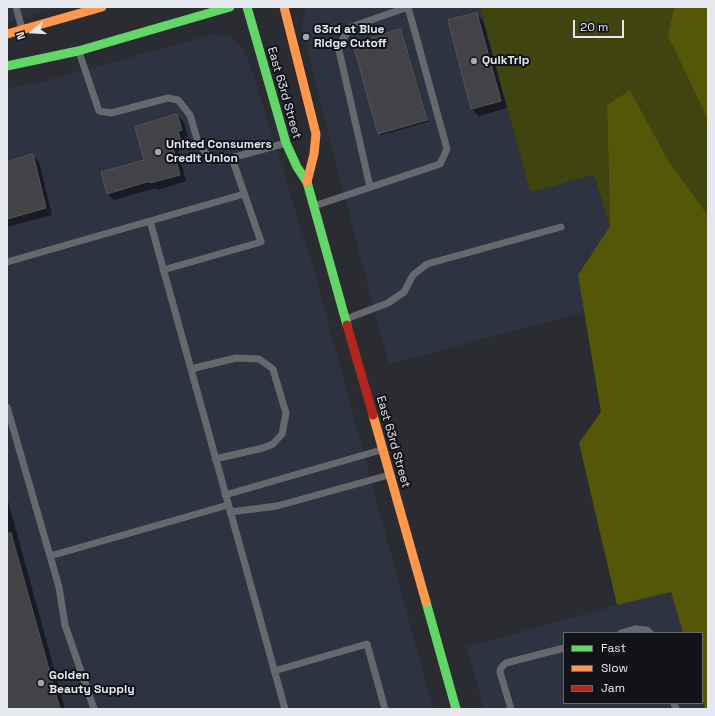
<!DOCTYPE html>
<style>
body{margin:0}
#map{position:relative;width:715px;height:716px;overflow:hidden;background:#2a2c32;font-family:"Space Grotesk",sans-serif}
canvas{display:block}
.frame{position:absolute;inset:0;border:8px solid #e6e8f0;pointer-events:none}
.legend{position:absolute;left:563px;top:632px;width:140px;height:72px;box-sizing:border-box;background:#121319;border:1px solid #67686f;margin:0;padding:5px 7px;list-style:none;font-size:12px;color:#e6e8f0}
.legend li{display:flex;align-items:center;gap:8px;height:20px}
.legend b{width:20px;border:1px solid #67686f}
.north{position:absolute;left:12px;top:12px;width:40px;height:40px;-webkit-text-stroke:3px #121319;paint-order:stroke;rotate:252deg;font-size:11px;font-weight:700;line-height:16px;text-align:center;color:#e6e8f0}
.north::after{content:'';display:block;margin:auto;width:14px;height:18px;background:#e6e8f0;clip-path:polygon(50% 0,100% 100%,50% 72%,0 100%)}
.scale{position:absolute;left:573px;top:20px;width:51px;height:18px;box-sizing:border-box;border:2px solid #e6e8f0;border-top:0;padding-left:5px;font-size:12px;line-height:14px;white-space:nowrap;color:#e6e8f0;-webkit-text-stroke:3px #121319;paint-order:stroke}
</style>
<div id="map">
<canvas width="715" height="716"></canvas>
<div class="frame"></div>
<ul class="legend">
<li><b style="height:5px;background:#63d668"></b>Fast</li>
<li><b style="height:5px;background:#ff974d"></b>Slow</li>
<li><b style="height:5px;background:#b3261e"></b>Jam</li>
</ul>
<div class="north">N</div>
<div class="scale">20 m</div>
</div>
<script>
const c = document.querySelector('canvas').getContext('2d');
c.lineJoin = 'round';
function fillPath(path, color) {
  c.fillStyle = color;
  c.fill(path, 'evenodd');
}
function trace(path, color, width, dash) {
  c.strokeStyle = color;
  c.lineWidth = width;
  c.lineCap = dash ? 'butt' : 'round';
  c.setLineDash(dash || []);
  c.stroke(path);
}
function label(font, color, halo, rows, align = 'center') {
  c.font = font + ' "Space Grotesk",sans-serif';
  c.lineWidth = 4;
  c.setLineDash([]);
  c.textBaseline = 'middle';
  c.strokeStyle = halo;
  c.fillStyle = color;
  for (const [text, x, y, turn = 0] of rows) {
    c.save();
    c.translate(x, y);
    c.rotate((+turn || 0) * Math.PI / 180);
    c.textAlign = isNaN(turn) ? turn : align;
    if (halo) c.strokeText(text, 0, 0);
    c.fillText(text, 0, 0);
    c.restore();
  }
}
fillPath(new Path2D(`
 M 7,7 L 58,7 L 7,22 Z
 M 306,7 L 480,7 L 530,192 L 594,175 L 610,226 L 578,275 L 584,312 L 389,364 L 356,241 L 303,32 L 303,20 Z
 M 214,34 L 231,37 L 243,49 L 251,68 L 313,267 L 433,709 L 7,709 L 7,88 L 41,82 Z
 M 671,592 L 683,633 L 564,633 L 564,703 L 702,703 L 702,698 L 705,709 L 484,709 L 467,647 L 617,605 Z`), '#2e3342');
fillPath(new Path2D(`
 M 480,7 L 674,7 L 668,36 L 708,120 L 708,213 L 706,213 L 668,160 L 630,90 L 607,105 L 610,226 L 594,175 L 530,192 Z`), '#40440f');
fillPath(new Path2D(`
 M 674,7 L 708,7 L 708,120 L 668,36 Z
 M 630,90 L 668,160 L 706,213 L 708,213 L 708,709 L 705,709 L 702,698 L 702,633 L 683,633 L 671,592 L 617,605 L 579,443 L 601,412 L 578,275 L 610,226 L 607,105 Z`), '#545707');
fillPath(new Path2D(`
 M 476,14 L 483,21 L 507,108 L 479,116 L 472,109 L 449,21 Z
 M 401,30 L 403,32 L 428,122 L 381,135 L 379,133 Z
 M 177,115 L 184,122 L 188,137 L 184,138 L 187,148 L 178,151 L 186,181 L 158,190 L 156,188 L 114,200 L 107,193 L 146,161 Z
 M 32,155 L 39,162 L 52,215 L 7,227 L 7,163 Z
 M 7,497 L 65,709 L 7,709 Z`), '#0007');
const building = new Path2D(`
 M 477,13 L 501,101 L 471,109 L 448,20 Z
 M 401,29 L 427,120 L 378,134 L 353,44 Z
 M 177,114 L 182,130 L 178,131 L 181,142 L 172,144 L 180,175 L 150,183 L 150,181 L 107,194 L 101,172 L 144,160 L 135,127 Z
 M 33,154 L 46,208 L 7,219 L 7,162 Z
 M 11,533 L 60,709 L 7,709 L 7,534 Z`);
fillPath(building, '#424247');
trace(building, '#55545b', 1);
trace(new Path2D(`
 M 16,7 L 22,29
 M 79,52 L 99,111 L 111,113 L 168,98 L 178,100 L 190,115 L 198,142 L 209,158 L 220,161 L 286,143
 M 370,187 L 338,46 L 351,27 L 408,7
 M 314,206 L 440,164 L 447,149 L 408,7
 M 150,221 L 244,194
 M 7,262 L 150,221 L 285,709
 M 163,270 L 261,242 L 232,158
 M 346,319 L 388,303 L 404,292 L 413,275 L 427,264 L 561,227
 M 191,369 L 236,358 L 259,359 L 273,369 L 277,383 L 286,413 L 282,434 L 273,444 L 263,448 L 215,459
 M 7,407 L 59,587 L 65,625 L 94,709
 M 225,495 L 381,450
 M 230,512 L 277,506 L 389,475
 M 50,556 L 228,505
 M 621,633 L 635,629 L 647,630 L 650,633
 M 274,671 L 367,644 L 385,709
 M 674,703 L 676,709
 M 511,709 L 500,672 C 500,668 502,666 506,663 L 564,648`), '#66686d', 7);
trace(new Path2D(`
 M 247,7 L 286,143 L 297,167 L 307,182 L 347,325
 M 7,66 L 78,51 L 230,7
 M 426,602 L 456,709`), '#63d668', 9);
trace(new Path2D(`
 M 284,7 L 316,134 L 314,154 L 307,182
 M 7,34 L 102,7
 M 373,415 L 426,602`), '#ff974d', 9);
trace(new Path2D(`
 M 347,325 L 373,415`), '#b3261e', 9);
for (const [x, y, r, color] of [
 [306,37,4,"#a4a6ae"],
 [474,61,4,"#a4a6ae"],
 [158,152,4,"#a4a6ae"],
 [41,683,4,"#a4a6ae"]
]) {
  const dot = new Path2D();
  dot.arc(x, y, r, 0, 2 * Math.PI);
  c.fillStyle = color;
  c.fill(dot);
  trace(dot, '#121319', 1.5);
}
label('bold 12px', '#e6e8f0', '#121319', [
 ["63rd at Blue",314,30],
 ["Ridge Cutoff",314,44],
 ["QuikTrip",482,61],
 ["United Consumers",166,145],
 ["Credit Union",166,159],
 ["Golden",49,676],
 ["Beauty Supply",49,690]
], 'left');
label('12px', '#e6e8f0', '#121319', [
 ["East 63rd Street",284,93,74],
 ["East 63rd Street",393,442,74]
]);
</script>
